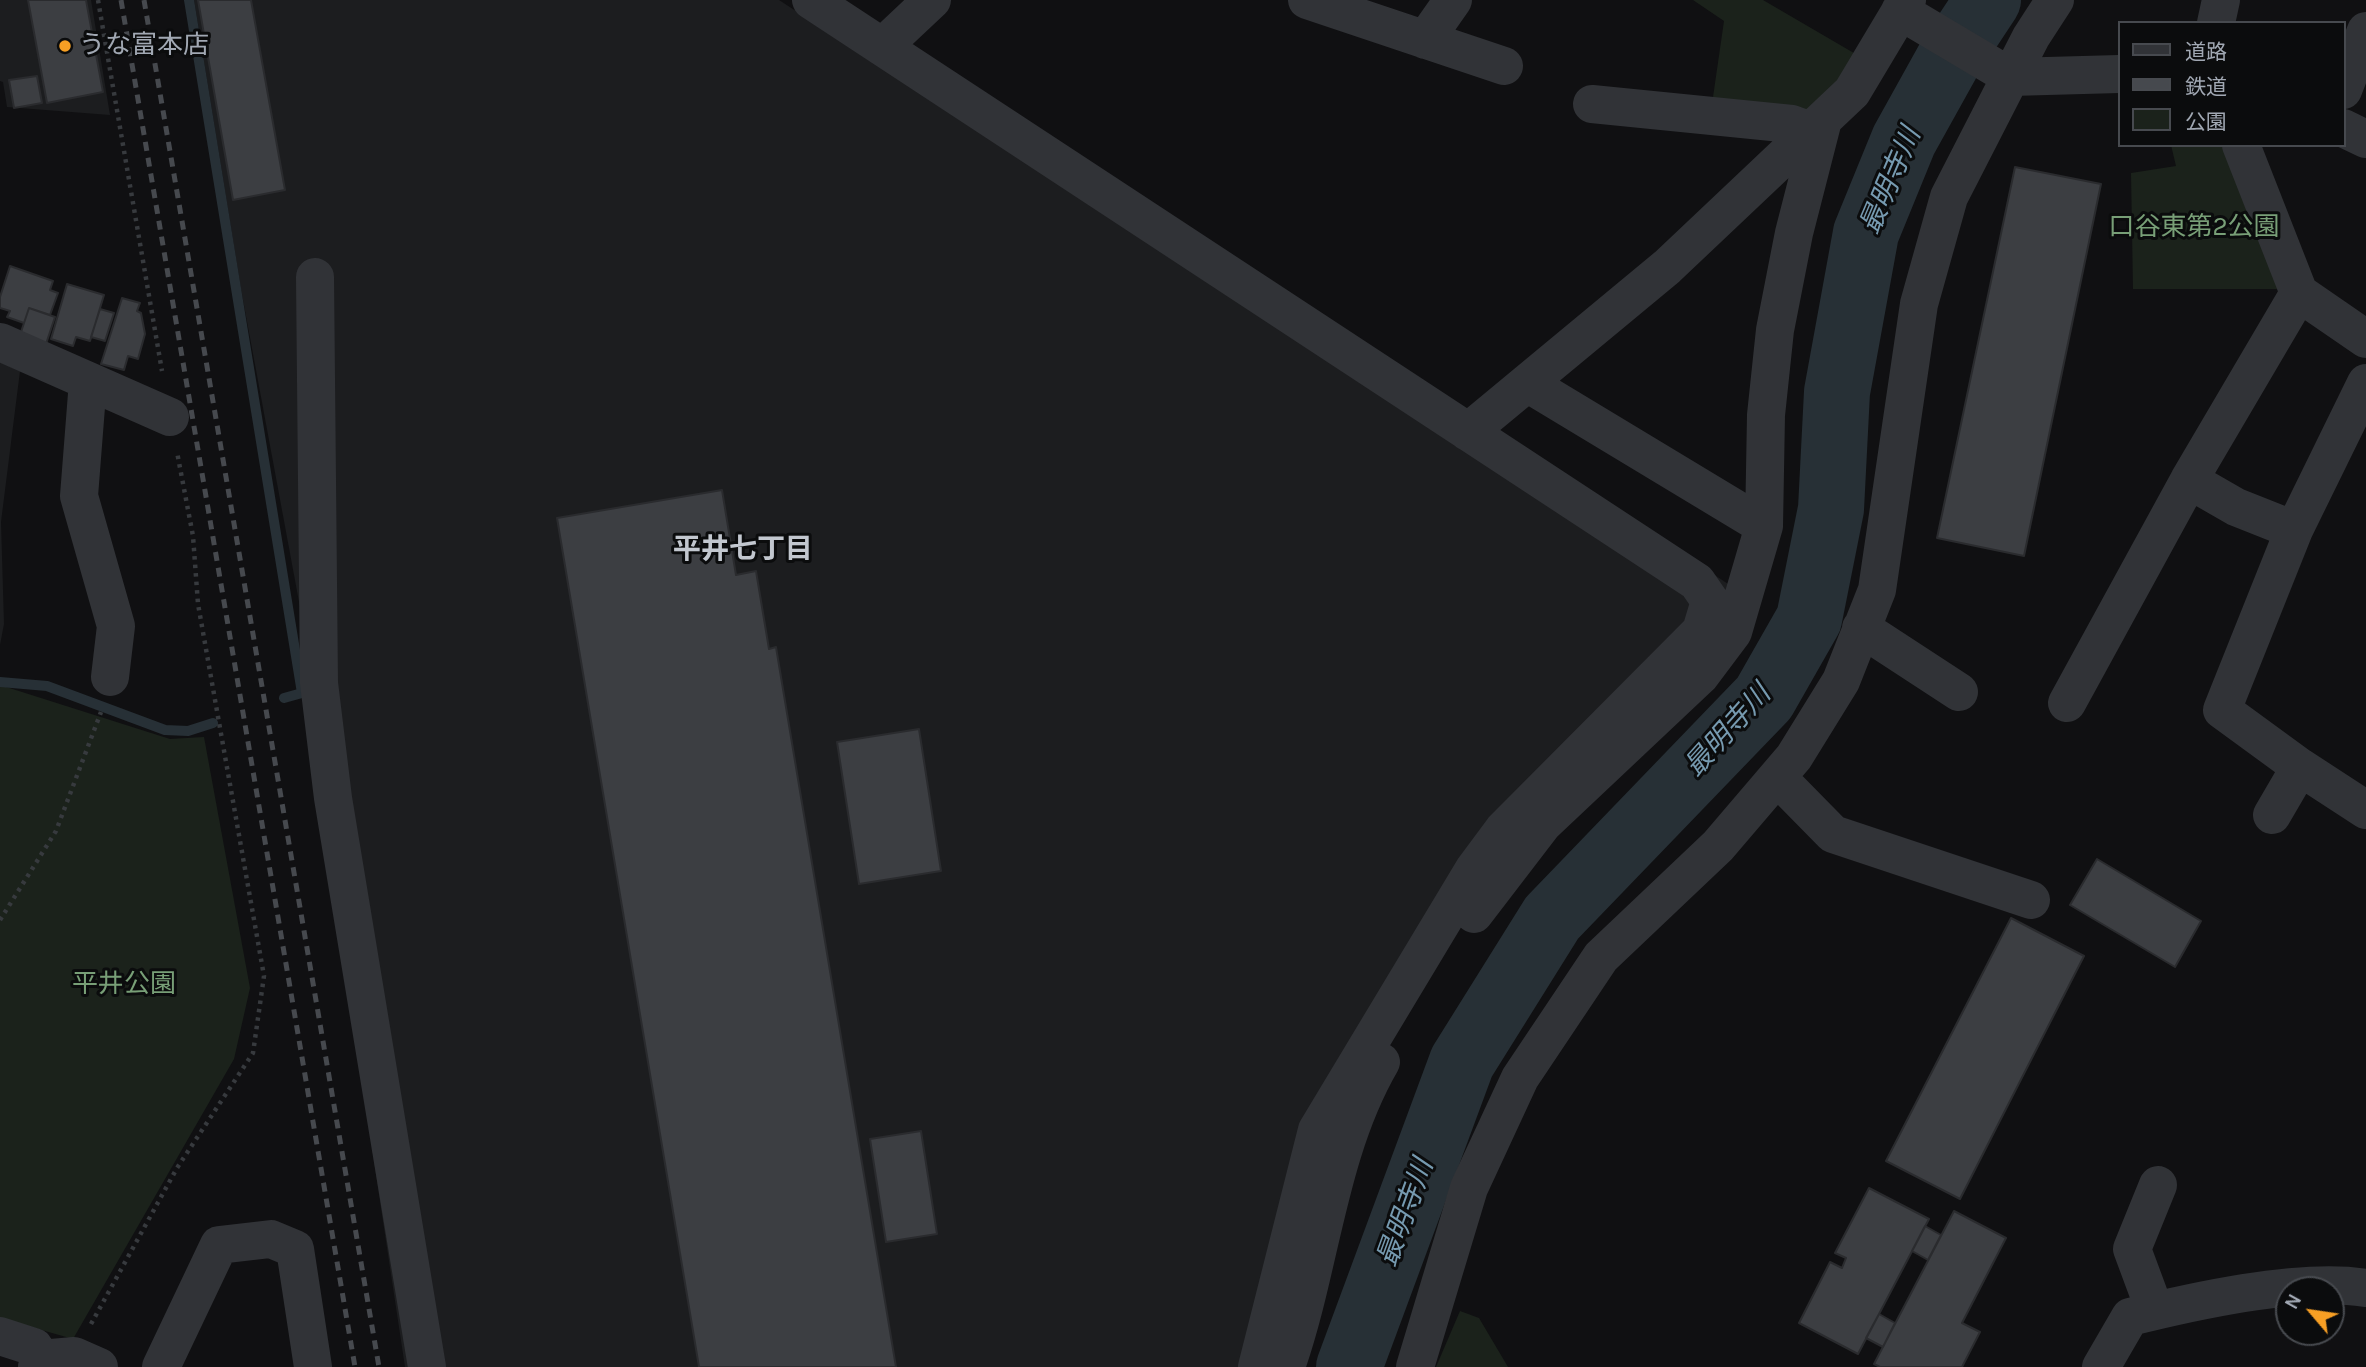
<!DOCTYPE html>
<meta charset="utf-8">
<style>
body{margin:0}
#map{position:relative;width:2366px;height:1367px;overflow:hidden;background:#101012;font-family:Karla,"Noto Sans JP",sans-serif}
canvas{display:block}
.legend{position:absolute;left:2118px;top:21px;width:228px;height:126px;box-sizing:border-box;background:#0b0c0d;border:2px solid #474a4f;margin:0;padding:9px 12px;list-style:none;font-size:21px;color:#a1a8b3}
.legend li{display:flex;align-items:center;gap:14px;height:35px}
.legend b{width:35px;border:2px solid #474a4f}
.north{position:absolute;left:2275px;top:1276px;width:70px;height:70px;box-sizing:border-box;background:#0b0c0d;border:2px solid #474a4f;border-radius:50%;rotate:299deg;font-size:19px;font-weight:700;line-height:28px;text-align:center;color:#a1a8b3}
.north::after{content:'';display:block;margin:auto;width:24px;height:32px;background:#f79f24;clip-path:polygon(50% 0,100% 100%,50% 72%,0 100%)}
</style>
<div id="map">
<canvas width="2366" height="1367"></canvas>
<ul class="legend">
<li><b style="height:9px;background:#313337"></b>道路</li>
<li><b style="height:9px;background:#46494e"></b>鉄道</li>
<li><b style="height:19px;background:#1b221b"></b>公園</li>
</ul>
<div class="north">N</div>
</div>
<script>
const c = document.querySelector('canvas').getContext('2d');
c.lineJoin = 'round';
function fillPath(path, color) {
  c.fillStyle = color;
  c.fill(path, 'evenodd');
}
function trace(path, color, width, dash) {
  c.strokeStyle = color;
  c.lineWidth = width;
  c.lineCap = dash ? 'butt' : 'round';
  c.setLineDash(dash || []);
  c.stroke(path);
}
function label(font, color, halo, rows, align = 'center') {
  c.font = font + ' Karla,"Noto Sans JP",sans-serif';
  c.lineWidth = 6;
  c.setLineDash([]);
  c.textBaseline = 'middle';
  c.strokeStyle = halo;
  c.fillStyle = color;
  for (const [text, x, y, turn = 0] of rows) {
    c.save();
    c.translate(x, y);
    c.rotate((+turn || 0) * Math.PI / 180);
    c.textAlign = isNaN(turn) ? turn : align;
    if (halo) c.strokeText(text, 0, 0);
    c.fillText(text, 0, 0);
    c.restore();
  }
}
fillPath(new Path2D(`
 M 0,0 L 91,0 L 110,115 L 7,107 L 3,82 L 0,81 Z
 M 194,0 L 779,0 L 1475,454 L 1504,433 L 1734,588 L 1506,852 L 1331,1133 L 1269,1367 L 405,1367 L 308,724 L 302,618 L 241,289 Z
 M 0,362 L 20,371 L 1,522 L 4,624 L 0,645 Z`), '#1c1d1f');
fillPath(new Path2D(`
 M 1693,0 L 1763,0 L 1859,56 L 1839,92 L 1804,115 L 1712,104 L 1724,21 Z
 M 2171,145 L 2227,145 L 2284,289 L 2133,289 L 2131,173 L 2176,166 Z
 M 0,685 L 170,739 L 204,737 L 250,988 L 234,1059 L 73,1339 L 0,1318 Z
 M 1460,1311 L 1479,1318 L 1508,1367 L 1436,1367 Z`), '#1b221b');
trace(new Path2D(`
 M 189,0 L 302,693 L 284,698
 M 0,682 L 47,686 L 165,730 L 188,731 L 213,723`), '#273036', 10);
trace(new Path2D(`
 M 1349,1367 L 1462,1062 L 1552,918 L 1764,698 L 1809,619 L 1831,509 L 1837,392 L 1866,233 L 1904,140 L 1949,59 L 1988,0`), '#273036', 66);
const building = new Path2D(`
 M 28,0 L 86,0 L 103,92 L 47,103 Z
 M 198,0 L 251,0 L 285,190 L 233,200 Z
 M 37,76 L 42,103 L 14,108 L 9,80 Z
 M 2015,167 L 2101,184 L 2024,556 L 1937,538 Z
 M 10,266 L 53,281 L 50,290 L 58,293 L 50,315 L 29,308 L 24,323 L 7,317 L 10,311 L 0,308 L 0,297 Z
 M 67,284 L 104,295 L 90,341 L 76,337 L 73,346 L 51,339 Z
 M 122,298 L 140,303 L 137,311 L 141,313 L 145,334 L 138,359 L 128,356 L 124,370 L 101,364 Z
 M 29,308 L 55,317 L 46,344 L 20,335 Z
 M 100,309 L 114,313 L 105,341 L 91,337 Z
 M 722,490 L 736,575 L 756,571 L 769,649 L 776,647 L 896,1367 L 699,1367 L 557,518 Z
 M 919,729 L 941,871 L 859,884 L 837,742 Z
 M 2097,859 L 2201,921 L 2175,967 L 2070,905 Z
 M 2011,918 L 2084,956 L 1960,1199 L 1886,1161 Z
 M 921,1131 L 937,1234 L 886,1242 L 870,1139 Z
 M 1869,1188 L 1929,1219 L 1858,1354 L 1799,1323 L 1830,1262 L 1842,1268 L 1846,1258 L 1835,1253 Z
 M 1954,1211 L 2006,1238 L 1962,1323 L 1980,1332 L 1962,1367 L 1880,1367 L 1874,1364 Z
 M 1925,1226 L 1941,1235 L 1928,1260 L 1912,1251 Z
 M 1879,1314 L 1895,1323 L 1883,1347 L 1866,1338 Z`);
fillPath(building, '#3c3e42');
trace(building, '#2a2b2e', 2);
trace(new Path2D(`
 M 98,0 L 162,371
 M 0,920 L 56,831 L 101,712
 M 91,1324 L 177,1168 L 253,1053 L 264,976 L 198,604 L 193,536 L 177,452`), '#373a3e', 4.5, [3.5, 5]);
trace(new Path2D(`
 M 811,0 L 1697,582 L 1710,601 L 1701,631 L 1503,830 L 1474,869 L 1317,1130 L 1257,1367
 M 1307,0 L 1504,66
 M 1900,11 L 2011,77 L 2119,74
 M 2216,23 L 2221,0
 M 1425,40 L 1453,0
 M 882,47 L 932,0
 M 2343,90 L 2366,31
 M 1592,104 L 1792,124 L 1811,131
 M 2343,128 L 2366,139
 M 2241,145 L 2299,293 L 2366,339
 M 315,277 L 319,683 L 333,798 L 427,1367
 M 0,342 L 170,417
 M 88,381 L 79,496 L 116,626 L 110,677
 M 1527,383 L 1764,526
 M 2366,383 L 2294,530 L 2222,710 L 2300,767 L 2366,810
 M 1468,432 L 1667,267 L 1852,92 L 1907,0
 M 2189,480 L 2236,507 L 2294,530
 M 1861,628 L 1959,692
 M 2067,703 L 2189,480 L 2299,293
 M 1777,777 L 1833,834 L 2031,900
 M 2272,815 L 2300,767
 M 1474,914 L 1543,824 L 1700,676 L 1733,632 L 1764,526 L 1766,415 L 1775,330 L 1794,233 L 1823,120
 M 2155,1311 L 2132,1249 L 2158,1185
 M 0,1336 L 34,1347 L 40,1359 L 37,1367
 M 40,1359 L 74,1356 L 99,1367
 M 161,1367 L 219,1245 L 271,1239 L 295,1249 L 313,1367
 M 1286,1367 C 1321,1268 1327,1155 1381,1062
 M 1415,1367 L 1469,1188 L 1520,1078 L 1601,957 L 1718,846 L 1794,757 L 1841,681 L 1877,590 L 1919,304 L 1949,197 L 2031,37 L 2055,0
 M 2101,1367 L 2130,1317 C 2194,1301 2302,1277 2366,1288`), '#313337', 38);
trace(new Path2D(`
 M 121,0 L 355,1367
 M 144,0 L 379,1367`), '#46494e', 5, [9, 7]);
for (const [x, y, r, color] of [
 [65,46,7,"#f79f24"]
]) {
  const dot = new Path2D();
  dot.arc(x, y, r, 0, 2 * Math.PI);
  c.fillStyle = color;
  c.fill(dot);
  trace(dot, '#0b0c0d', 2.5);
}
label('26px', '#a1a8b3', '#0b0c0d', [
 ["うな富本店",79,46]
], 'left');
label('26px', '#789f77', '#0b0c0d', [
 ["口谷東第2公園",2194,228],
 ["平井公園",124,985]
]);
label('italic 28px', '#769ab0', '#0b0c0d', [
 ["最明寺川",1891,181,-67],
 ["最明寺川",1728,731,-48],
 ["最明寺川",1406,1213,-70]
]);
label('bold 28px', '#c2c7cf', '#0b0c0d', [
 ["平井七丁目",743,550]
]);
</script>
